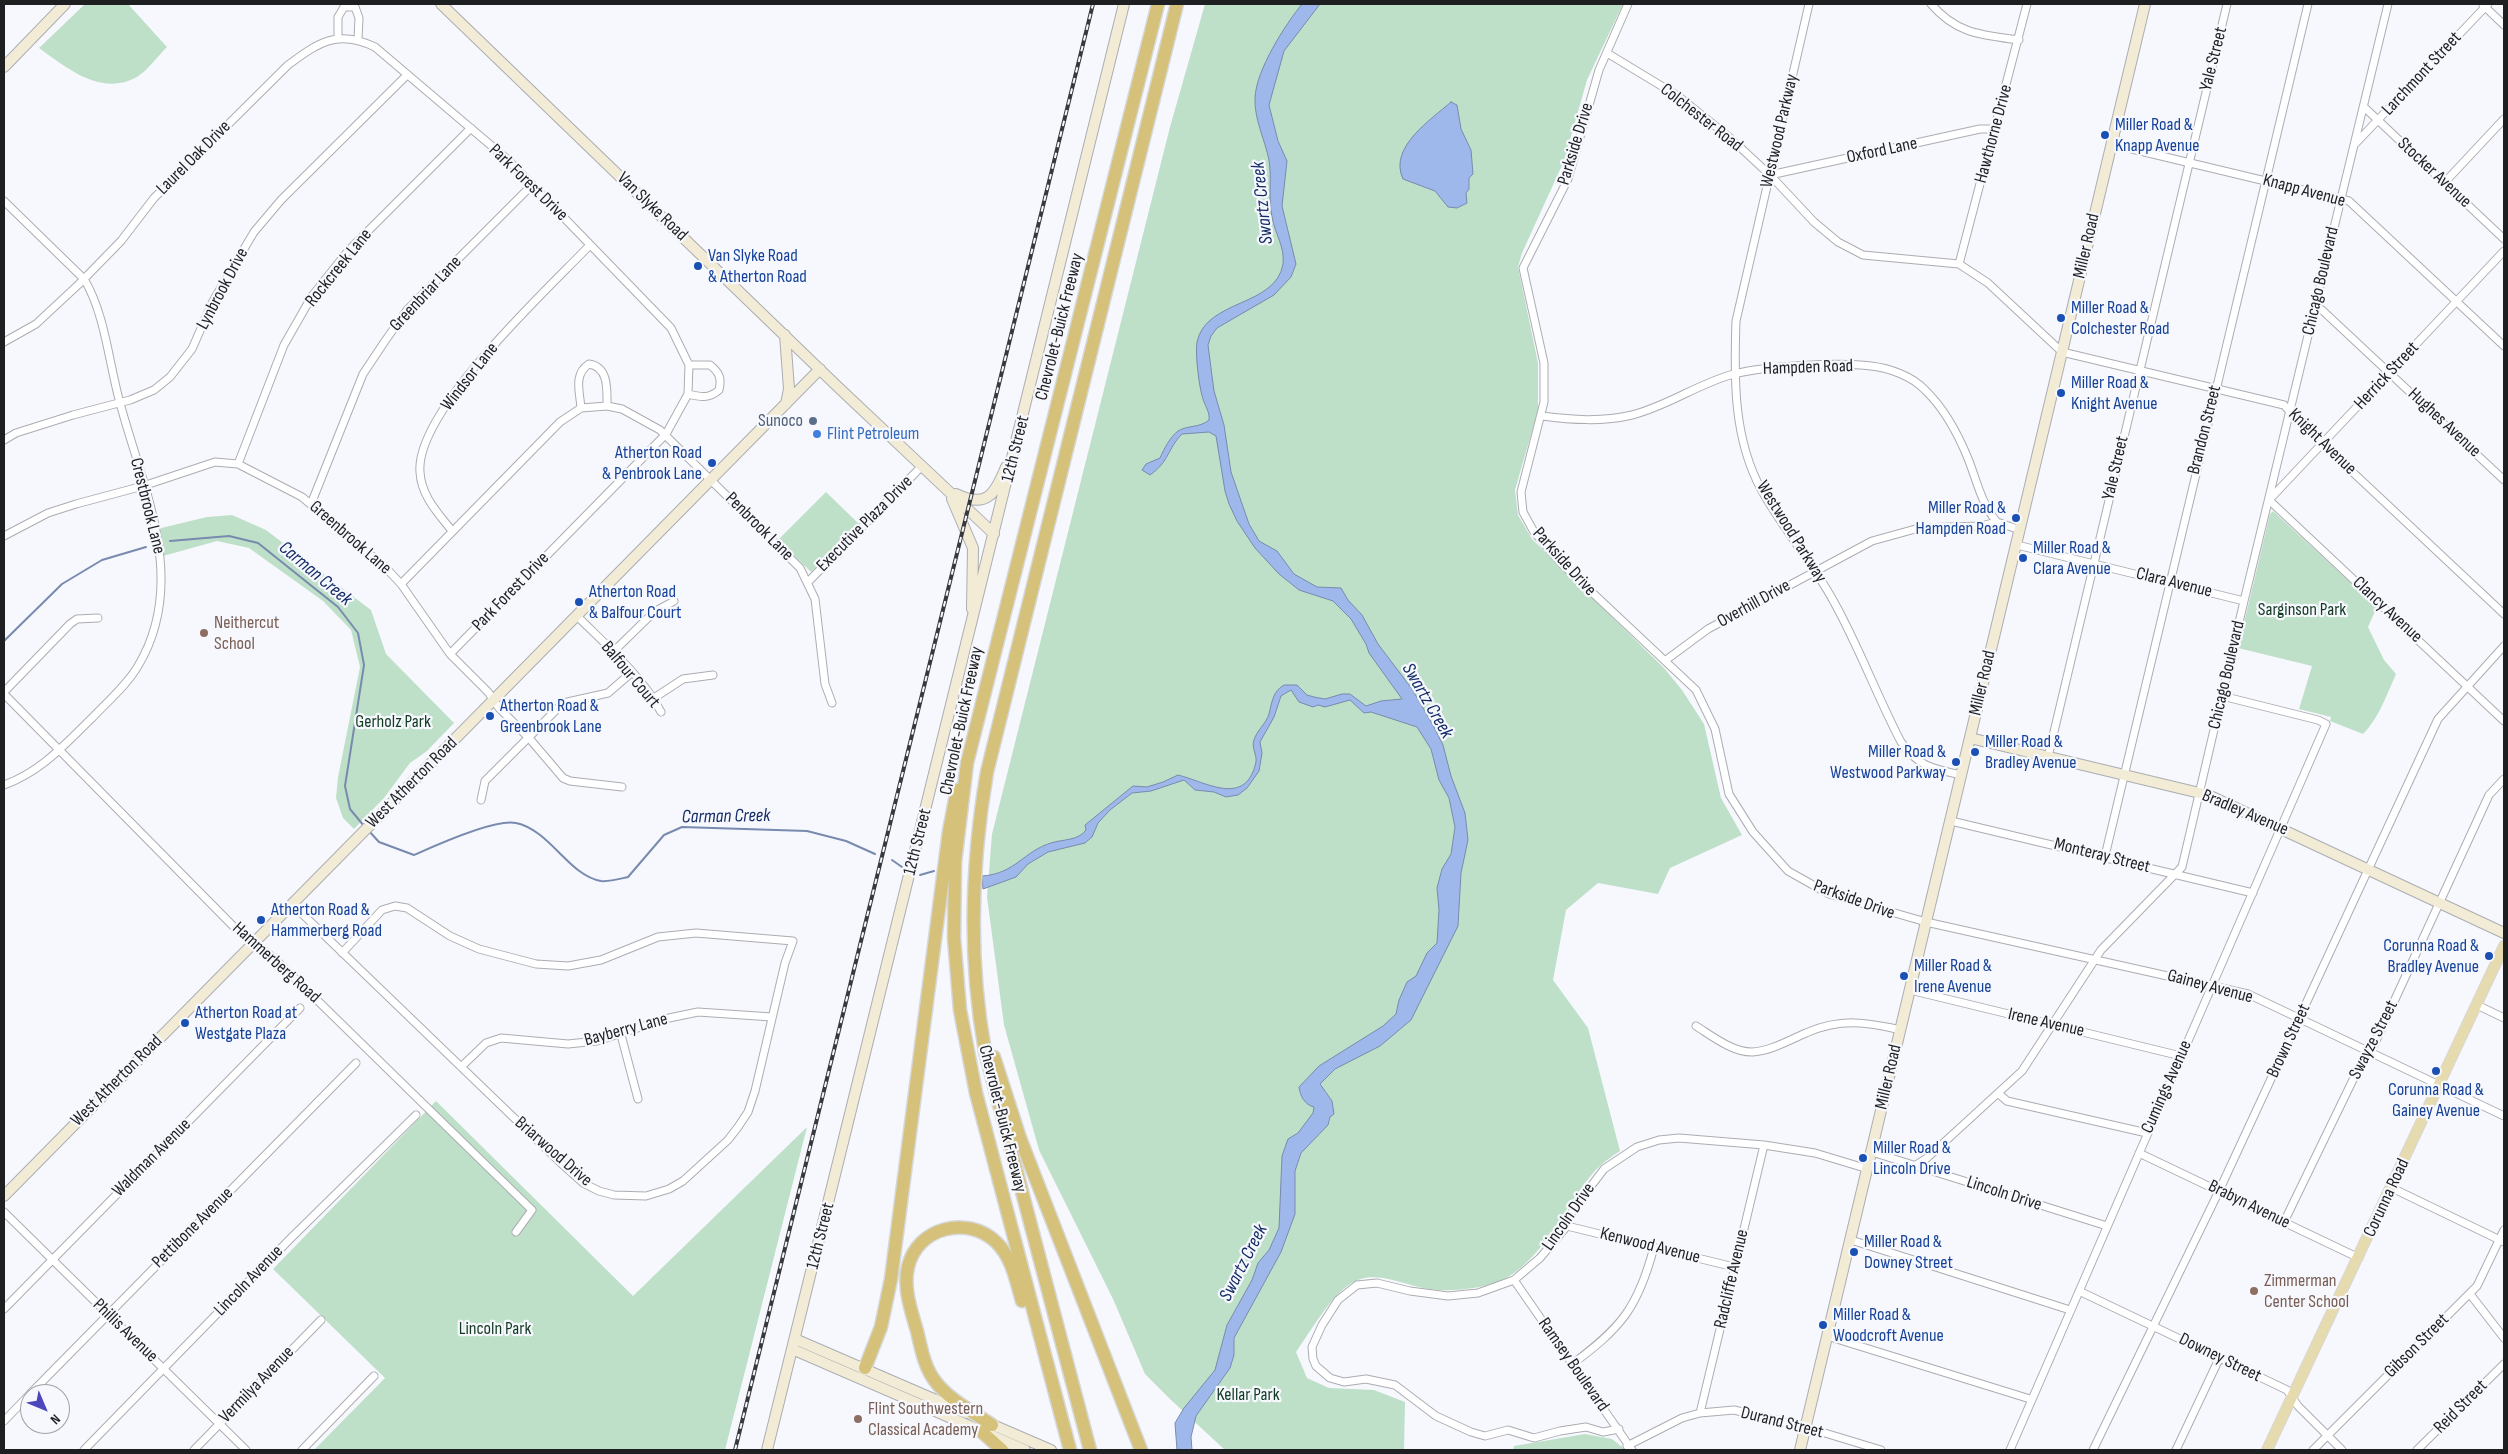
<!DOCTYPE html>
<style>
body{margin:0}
#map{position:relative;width:2508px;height:1454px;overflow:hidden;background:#f7f8fe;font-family:"Sofia Sans Condensed",sans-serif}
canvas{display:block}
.frame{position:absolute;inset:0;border:5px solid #1e1f21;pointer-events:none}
.north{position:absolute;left:20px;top:1384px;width:50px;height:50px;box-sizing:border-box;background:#f7f8fe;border:1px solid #a0a1a6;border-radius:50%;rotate:135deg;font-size:14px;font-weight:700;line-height:20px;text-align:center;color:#1e1f21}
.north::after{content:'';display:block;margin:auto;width:18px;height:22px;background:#4d47be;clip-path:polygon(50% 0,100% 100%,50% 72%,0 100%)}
</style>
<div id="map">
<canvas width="2508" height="1454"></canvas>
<div class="frame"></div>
<div class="north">N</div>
</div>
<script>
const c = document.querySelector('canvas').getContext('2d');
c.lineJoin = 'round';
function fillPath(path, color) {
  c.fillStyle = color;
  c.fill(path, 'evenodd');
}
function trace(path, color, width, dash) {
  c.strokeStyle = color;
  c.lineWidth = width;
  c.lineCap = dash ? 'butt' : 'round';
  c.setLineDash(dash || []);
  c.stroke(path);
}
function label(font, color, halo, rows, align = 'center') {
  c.font = font + ' "Sofia Sans Condensed",sans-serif';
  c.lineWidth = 4.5;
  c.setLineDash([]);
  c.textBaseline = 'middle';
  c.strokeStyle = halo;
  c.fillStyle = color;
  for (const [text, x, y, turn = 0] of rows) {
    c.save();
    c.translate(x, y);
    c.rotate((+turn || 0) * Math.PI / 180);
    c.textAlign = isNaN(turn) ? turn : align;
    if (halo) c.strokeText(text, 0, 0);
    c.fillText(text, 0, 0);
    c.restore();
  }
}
fillPath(new Path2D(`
 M 85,4 L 128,4 L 167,47 C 158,56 148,70 137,77 C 101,97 67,68 39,48 Z
 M 1205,4 L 1623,4 L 1587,80 L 1564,161 L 1522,253 L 1518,267 L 1538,363 L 1538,410 L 1515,490 L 1518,515 L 1532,539 L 1664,668 L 1682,690 L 1704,724 L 1721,798 L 1742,835 L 1670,868 L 1658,894 L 1598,883 L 1566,910 L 1553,980 L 1588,1028 L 1620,1151 C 1611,1157 1601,1164 1594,1172 C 1564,1206 1547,1253 1508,1277 C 1489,1288 1459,1291 1438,1290 C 1409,1289 1377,1266 1350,1284 C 1330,1297 1311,1331 1296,1352 L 1307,1378 L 1329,1388 L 1374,1390 L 1405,1402 L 1404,1450 L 1225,1450 L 1171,1400 L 1145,1374 L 1113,1299 L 1039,1150 L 1004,1025 L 987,897 L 992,834 L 1170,127 Z
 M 826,492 L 860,525 L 811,572 L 778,540 Z
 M 2273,511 L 2377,607 L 2368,627 L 2384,660 L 2396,674 C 2387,694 2379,718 2363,734 L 2330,721 L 2331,717 L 2299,709 L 2312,666 L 2238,648 L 2270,514 Z
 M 232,515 L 266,530 L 371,610 L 386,654 L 454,723 L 427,751 L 410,763 L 384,798 L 354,829 L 343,818 L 336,798 L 338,777 L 360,667 L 351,630 L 323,601 L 249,548 L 217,541 L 163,556 L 157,529 L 207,517 Z
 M 436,1101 L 633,1296 L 807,1127 L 725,1450 L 314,1450 L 385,1378 L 273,1269 Z
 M 1585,1434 L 1612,1439 L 1626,1450 L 1513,1450 L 1514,1446 Z`), '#bfe0c8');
const water = new Path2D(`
 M 1302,4 L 1320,4 L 1284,51 L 1269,105 L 1278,141 L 1287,161 L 1282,206 L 1296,264 L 1291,277 L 1274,295 L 1217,328 L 1211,336 L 1208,345 L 1214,391 L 1224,425 L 1231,472 L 1249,524 L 1259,541 L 1277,551 L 1294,574 L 1317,587 L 1341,588 L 1348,600 L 1362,615 L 1378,644 L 1412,689 L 1434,727 L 1443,745 L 1451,776 L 1465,813 L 1468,840 L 1461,873 L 1458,926 L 1411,1020 L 1380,1046 L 1335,1069 L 1320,1084 L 1332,1101 L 1334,1114 L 1330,1117 L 1328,1125 L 1301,1153 L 1295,1171 L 1295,1214 L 1281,1252 L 1234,1338 L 1234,1355 L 1230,1368 L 1196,1416 L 1191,1437 L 1192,1450 L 1177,1450 L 1175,1423 L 1184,1408 L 1215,1370 L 1227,1325 L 1252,1280 L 1258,1263 L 1269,1250 L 1279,1228 L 1282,1156 L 1288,1139 L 1298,1133 L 1313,1113 L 1314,1107 C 1305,1105 1300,1096 1299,1087 L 1319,1066 L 1383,1026 L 1396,1014 L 1399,1000 L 1407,982 L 1416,976 L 1427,953 L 1437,943 L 1439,910 L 1437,888 L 1442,869 L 1451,854 L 1455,827 L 1449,798 L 1439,780 L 1431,749 L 1417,727 L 1371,712 L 1364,713 L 1350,700 L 1325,707 L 1318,705 L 1313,707 L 1299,702 L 1291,690 L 1281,696 L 1274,717 L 1260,742 L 1262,753 L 1259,771 L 1247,788 L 1238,795 L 1226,797 L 1214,792 L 1195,790 L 1184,780 L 1151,791 L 1132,793 L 1110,810 L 1098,823 L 1092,837 L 1085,843 L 1048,852 L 1028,864 L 1016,877 L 983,889 L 982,876 C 1015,874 1024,851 1051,843 C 1063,839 1078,841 1086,830 L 1085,825 L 1133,786 L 1147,787 L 1163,782 L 1178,775 C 1206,782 1246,808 1256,762 C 1257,755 1251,747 1254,740 C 1257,730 1266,724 1269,714 C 1272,702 1273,691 1284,685 L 1297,685 L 1307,695 L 1314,697 L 1325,699 L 1342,694 L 1350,694 L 1366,706 L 1381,701 L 1402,699 L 1369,653 L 1366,644 L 1351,619 L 1333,601 L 1299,590 L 1279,574 L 1255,548 L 1237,521 L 1229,504 L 1225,491 L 1216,436 L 1209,432 L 1182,434 C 1168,448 1169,462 1150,475 L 1142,470 L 1146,464 L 1160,458 C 1164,449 1170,437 1178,431 C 1188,425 1200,428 1209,420 C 1210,412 1205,406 1203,399 C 1199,387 1195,354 1197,342 C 1206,299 1276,307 1283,264 C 1285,247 1275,234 1272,217 C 1268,198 1272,179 1269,160 C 1265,140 1254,119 1255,98 C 1256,70 1285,25 1302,4 Z
 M 1451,102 L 1457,105 L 1461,129 L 1471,150 L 1473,174 L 1469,178 L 1469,189 L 1466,193 L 1467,203 L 1457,208 L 1448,207 L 1435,191 L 1403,179 C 1388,147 1432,119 1451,102 Z`);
fillPath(water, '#9fb8eb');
trace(water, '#788aae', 1);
trace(new Path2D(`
 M 170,541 L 229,536 L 258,543 L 338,607 L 358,633 L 364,665 L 345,786 L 350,809 L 364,826
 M 4,641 L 62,584 L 102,560 L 146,547
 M 369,831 L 379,842 L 414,855 C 434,846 495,818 516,823 C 550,830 569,876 601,881 C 609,882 619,879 628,877 L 664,835 L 682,827 L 807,831 L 846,841 L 875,854
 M 892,860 L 902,867
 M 920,875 L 934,871`), '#788aae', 2);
const street = new Path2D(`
 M 1628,4 L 1599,70 L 1568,179 L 1523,268 L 1544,363 L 1544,402 L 1521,492 L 1523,512 L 1534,532 L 1563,565 L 1696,690 L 1715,729 L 1729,794 L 1753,832 L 1788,871 L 1829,894 L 1926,922 L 2248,994 L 2504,1116
 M 1809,4 L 1736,321 C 1734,378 1733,439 1762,491 C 1783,529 1813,563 1834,602 C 1859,647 1877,696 1901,742 C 1919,767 1933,769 1962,775
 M 1931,4 C 1957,34 1981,35 2019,40
 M 2483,5 L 2504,25
 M 338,38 L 338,17 L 344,7 L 355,7 L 359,18 L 358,39
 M 1607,53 L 1678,96 L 1729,137 L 1770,175 L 1814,222 L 1838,242 L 1863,255 L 1959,264 L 1988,283 L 2062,352 L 2284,405 L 2297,420 L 2504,614
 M 2364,107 L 2504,239
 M 2111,144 L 2349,201 L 2504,346
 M 2355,144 L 2488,4
 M 1770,175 L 1980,129 L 1995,129
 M 2445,182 L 2504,119
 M 4,201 L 84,279 C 105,313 109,364 120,403 C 143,489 189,581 138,666 C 127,685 108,701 93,717 C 64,745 42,771 4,785
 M 2504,251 L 2269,500 L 2504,721
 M 1959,264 L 2027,4
 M 2315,307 L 2322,310 L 2504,480
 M 4,342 L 36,324 L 79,284 L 121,241 L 154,198 L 288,65 C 319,42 338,29 375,47 L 507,159 L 671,328 L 689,365 L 688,394 L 666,434 L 450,654
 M 688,394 C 700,397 709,399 719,390 C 722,378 719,372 710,365 L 689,365
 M 581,408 C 580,393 573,374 589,364 C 609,367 607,390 607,406
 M 1542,416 C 1572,420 1602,422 1632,415 C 1668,406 1699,383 1734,374 C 1765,366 1839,362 1871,366 C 1889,368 1912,376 1925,390 C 1944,408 1959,436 1969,461 C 1977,482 1982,505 1997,522
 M 4,440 L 16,433 L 73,415 L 130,400 L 154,390 L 170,377 L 192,349 L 213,301 L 254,232 L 281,200 L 407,75
 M 238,464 L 284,345 L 312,296 L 348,251 L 471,128
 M 311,504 L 363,374 L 385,341 L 407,310 L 532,185
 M 452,531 C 439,514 421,496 420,472 C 415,411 548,289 590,245
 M 4,536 L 48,513 L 76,504 L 143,486 L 215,462 L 238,464 L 302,497 L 385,567 L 401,584 L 450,654 L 488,692 L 499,708 L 529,738 L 563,778 L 570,781 L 622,787
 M 2017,545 L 2244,601
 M 808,582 L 922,466
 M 401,584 L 560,422 L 581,408 L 607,406 L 622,409 L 660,430 L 800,568 L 815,599 L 825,684 L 832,703
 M 577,616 C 604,643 644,678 661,712
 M 613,652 L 654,612 L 674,601
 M 1666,660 L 1708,629 L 1872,541 L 1919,528 L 1981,526 L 1997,522 L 2020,530
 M 4,692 L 70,624 L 77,619 L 98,618
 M 4,694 L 233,926 L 275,959 L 532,1210 L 516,1232
 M 654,698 L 683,679 L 713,675
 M 2048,757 L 2227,4
 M 481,800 L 485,781 L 563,703 L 608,693 L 631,673
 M 1951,821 L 2253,893
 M 2105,856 L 2308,4
 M 292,904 L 564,1166 L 583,1183 L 599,1191 L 614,1195 L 646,1196 L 669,1189 L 683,1181 L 728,1140 L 738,1127 L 748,1112 L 755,1091 L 785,963 L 793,941 L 696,933 L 658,937 L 601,960 L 568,966 L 536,964 L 479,949 L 450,936 L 407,908 L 395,906 L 382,910 L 342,953
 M 1910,990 L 2181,1056
 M 2477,1005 L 2504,1018
 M 1696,1026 C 1712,1036 1732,1052 1752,1052 C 1771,1051 1789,1040 1806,1033 C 1840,1018 1867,1022 1901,1030
 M 621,1035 L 638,1099
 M 461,1067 L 486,1043 L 501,1038 L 568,1044 L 597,1041 L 669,1018 L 698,1012 L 772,1017
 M 1999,1094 L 2007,1101 L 2147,1133
 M 1872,1152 L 2107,1226
 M 2139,1153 L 2359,1258
 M 1916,1165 L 1927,1158 L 2022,1071 L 2101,950 L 2182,867 L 2244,601 L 2388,4
 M 2392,1188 L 2504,1242
 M 4,1212 L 246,1450
 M 2284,1222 L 2364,1057 L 2374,1045 L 2489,795 L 2504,779
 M 1567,1226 L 1734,1267
 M 1851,1240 L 2070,1310
 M 1514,1280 L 1632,1450
 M 2079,1291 L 2287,1390 L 2298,1406 L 2342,1450
 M 2470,1294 L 2504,1338
 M 4,1309 L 300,1008
 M 1827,1336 L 2030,1399
 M 1571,1365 C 1621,1328 1638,1308 1654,1247
 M 30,1394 L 356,1063
 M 1700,1413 L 1764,1145
 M 4,1421 L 30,1394
 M 1619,1429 L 1603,1432 L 1586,1427 L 1560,1431 L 1534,1438 L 1508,1430 L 1485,1436 L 1471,1432 L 1436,1416 L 1395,1385 L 1366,1379 L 1344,1382 L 1330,1378 L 1316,1366 L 1313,1359 L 1312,1347 L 1322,1325 L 1338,1300 L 1357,1285 L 1377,1283 L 1410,1291 L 1448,1296 L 1478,1293 L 1514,1280 L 1540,1258 L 1567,1226 L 1573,1210 L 1604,1169 L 1637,1147 L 1659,1140 L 1679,1138 L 1764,1145 L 1815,1153 L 1868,1169
 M 1627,1446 L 1682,1418 L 1700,1413 L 1734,1410 L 1805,1427 L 1881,1450
 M 84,1450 L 290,1239 L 416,1115
 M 194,1450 L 321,1320
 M 302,1450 L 374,1376
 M 2010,1450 L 2326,724 L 2318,720 L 2222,696
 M 2093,1450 L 2219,1191 L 2438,719 L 2504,646
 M 2176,1450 L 2219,1359
 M 2313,1450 L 2477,1286 L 2504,1230
 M 2417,1450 L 2504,1364`);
const secondary = new Path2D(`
 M 441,4 L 839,388 L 994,534
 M 4,67 L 65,4
 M 785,335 L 789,389 L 786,404
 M 956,494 C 987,509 995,494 1006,467
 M 952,499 L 973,548 L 972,609
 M 1970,738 L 2208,795 L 2504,933
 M 4,1196 L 820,369
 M 795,1339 L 966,1413
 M 792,1349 L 1025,1450
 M 986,1422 L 1051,1450
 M 767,1450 L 1124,4
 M 1800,1450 L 2145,4`);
const primary = new Path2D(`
 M 2267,1450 L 2504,946`);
const highway = new Path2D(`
 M 994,1057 L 1020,1138 L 1141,1450
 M 865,1368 L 881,1327 L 891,1279 L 949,831 L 957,790
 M 992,1425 C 973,1412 948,1399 935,1381 C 924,1367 921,1347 917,1331 C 911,1310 903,1288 908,1267 C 917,1227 968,1215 996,1242 C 1012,1257 1016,1281 1022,1301
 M 982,1432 L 1002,1450
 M 1070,1450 L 976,1093 L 960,1010 L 954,938 L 955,862 L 967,763 L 1158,4
 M 1090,1450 L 985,1051 C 968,957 971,865 987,772 L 1177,4`);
trace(street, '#abadb2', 9);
trace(secondary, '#abadb2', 12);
trace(primary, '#d6d7d7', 12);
trace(highway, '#d6d7d7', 15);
trace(street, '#fff', 7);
trace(secondary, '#f2ecd7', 10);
trace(primary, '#e6daaf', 10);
trace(highway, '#d5c17a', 12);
const rail = new Path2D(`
 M 735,1450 L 1093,4`);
trace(rail, '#38393c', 4);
trace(rail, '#f7f8fe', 2, [5.5]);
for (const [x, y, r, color] of [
 [2105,135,5,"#1a4fb4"],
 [698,266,5,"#1a4fb4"],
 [2061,318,5,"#1a4fb4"],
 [2061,393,5,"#1a4fb4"],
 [813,421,5,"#5c6f8a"],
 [817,434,5,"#3f7fe0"],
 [712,463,5,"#1a4fb4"],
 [2016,518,5,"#1a4fb4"],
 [2023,558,5,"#1a4fb4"],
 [579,602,5,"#1a4fb4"],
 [204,633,5,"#8d6e63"],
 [490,716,5,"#1a4fb4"],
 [1975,752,5,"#1a4fb4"],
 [1956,762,5,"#1a4fb4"],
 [261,920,5,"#1a4fb4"],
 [2489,956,5,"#1a4fb4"],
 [1904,976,5,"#1a4fb4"],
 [185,1023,5,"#1a4fb4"],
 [2436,1071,5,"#1a4fb4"],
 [1863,1158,5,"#1a4fb4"],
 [1854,1252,5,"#1a4fb4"],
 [2254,1291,5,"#8d6e63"],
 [1823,1325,5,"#1a4fb4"],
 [858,1419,5,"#8d6e63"]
]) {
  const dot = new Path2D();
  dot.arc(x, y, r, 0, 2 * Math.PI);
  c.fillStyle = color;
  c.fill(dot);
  trace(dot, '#f7f8fe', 2);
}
label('18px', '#1e1f21', '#f7f8fe', [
 ["Yale Street",2214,59,-76],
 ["Larchmont Street",2422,74,-47],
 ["Colchester Road",1701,118,38],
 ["Westwood Parkway",1780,131,-77],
 ["Hawthorne Drive",1994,134,-75],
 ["Parkside Drive",1576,144,-73],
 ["Oxford Lane",1882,151,-12],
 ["Laurel Oak Drive",194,158,-45],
 ["Stocker Avenue",2434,173,43],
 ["Park Forest Drive",528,183,44],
 ["Knapp Avenue",2304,191,15],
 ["Van Slyke Road",652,207,44],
 ["Miller Road",2087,246,-77],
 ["Rockcreek Lane",339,268,-51],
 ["Chicago Boulevard",2321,281,-77],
 ["Lynbrook Drive",223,289,-62],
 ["Greenbriar Lane",426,294,-47],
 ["Chevrolet-Buick Freeway",1060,327,-76],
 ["Hampden Road",1808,368,-2],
 ["Herrick Street",2387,376,-47],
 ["Windsor Lane",470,377,-52],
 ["Hughes Avenue",2444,423,43],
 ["Brandon Street",2205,430,-76],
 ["Knight Avenue",2322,442,44],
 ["12th Street",1016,449,-76],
 ["Yale Street",2116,468,-77],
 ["Crestbrook Lane",147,506,76],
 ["Executive Plaza Drive",865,524,-45],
 ["Penbrook Lane",759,527,45],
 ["Westwood Parkway",1791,532,58],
 ["Greenbrook Lane",350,538,41],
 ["Parkside Drive",1564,562,48],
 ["Clara Avenue",2174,583,14],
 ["Park Forest Drive",511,592,-46],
 ["Overhill Drive",1754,604,-29],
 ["Clancy Avenue",2387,610,43],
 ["Balfour Court",630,675,50],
 ["Chicago Boulevard",2227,675,-77],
 ["Miller Road",1983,683,-77],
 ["Chevrolet-Buick Freeway",962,721,-78],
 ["West Atherton Road",412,783,-45],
 ["Bradley Avenue",2245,813,23],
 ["12th Street",918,842,-76],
 ["Monteray Street",2102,856,14],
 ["Parkside Drive",1854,900,20],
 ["Hammerberg Road",276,963,42],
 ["Gainey Avenue",2210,987,15],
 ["Irene Avenue",2046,1023,13],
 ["Bayberry Lane",626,1030,-15],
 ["Swayze Street",2374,1040,-63],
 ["Brown Street",2289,1041,-65],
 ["Miller Road",1889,1077,-77],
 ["West Atherton Road",117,1081,-45],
 ["Cumings Avenue",2167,1087,-66],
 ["Chevrolet-Buick Freeway",1002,1119,76],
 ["Briarwood Drive",553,1152,41],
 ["Waldman Avenue",152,1158,-45],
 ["Lincoln Drive",2004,1194,18],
 ["Corunna Road",2387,1198,-65],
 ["Brabyn Avenue",2249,1205,26],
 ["Lincoln Drive",1569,1217,-55],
 ["Pettibone Avenue",193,1228,-45],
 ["12th Street",821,1236,-76],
 ["Kenwood Avenue",1650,1246,14],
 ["Radcliffe Avenue",1732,1279,-77],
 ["Lincoln Avenue",249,1281,-46],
 ["Phillis Avenue",125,1331,44],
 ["Gibson Street",2417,1346,-45],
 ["Downey Street",2220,1358,26],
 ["Ramsey Boulevard",1573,1365,55],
 ["Vermilya Avenue",257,1385,-46],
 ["Reid Street",2461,1407,-45],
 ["Durand Street",1782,1423,14]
]);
label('18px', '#164399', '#f7f8fe', [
 ["Miller Road &",2115,125],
 ["Knapp Avenue",2115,146],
 ["Van Slyke Road",708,256],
 ["& Atherton Road",708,277],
 ["Miller Road &",2071,308],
 ["Colchester Road",2071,329],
 ["Miller Road &",2071,383],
 ["Knight Avenue",2071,404],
 ["Atherton Road",702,453,"right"],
 ["& Penbrook Lane",702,474,"right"],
 ["Miller Road &",2006,508,"right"],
 ["Hampden Road",2006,529,"right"],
 ["Miller Road &",2033,548],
 ["Clara Avenue",2033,569],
 ["Atherton Road",589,592],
 ["& Balfour Court",589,613],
 ["Atherton Road &",500,706],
 ["Greenbrook Lane",500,727],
 ["Miller Road &",1985,742],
 ["Bradley Avenue",1985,763],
 ["Miller Road &",1946,752,"right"],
 ["Westwood Parkway",1946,773,"right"],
 ["Atherton Road &",271,910],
 ["Hammerberg Road",271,931],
 ["Corunna Road &",2479,946,"right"],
 ["Bradley Avenue",2479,967,"right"],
 ["Miller Road &",1914,966],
 ["Irene Avenue",1914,987],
 ["Atherton Road at",195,1013],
 ["Westgate Plaza",195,1034],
 ["Corunna Road &",2436,1090,"center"],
 ["Gainey Avenue",2436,1111,"center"],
 ["Miller Road &",1873,1148],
 ["Lincoln Drive",1873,1169],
 ["Miller Road &",1864,1242],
 ["Downey Street",1864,1263],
 ["Miller Road &",1833,1315],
 ["Woodcroft Avenue",1833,1336]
], 'left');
label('18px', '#4e5e75', '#f7f8fe', [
 ["Sunoco",803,421]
], 'right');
label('18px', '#366cbe', '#f7f8fe', [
 ["Flint Petroleum",827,434]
], 'left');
label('18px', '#113a21', '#f7f8fe', [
 ["Sarginson Park",2302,610],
 ["Gerholz Park",393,722],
 ["Lincoln Park",495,1329],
 ["Kellar Park",1248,1395]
]);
label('18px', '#785e54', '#f7f8fe', [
 ["Neithercut",214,623],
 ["School",214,644],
 ["Zimmerman",2264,1281],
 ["Center School",2264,1302],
 ["Flint Southwestern",868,1409],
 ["Classical Academy",868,1430]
], 'left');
label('italic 19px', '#142c67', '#f7f8fe', [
 ["Swartz Creek",1263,203,-96],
 ["Carman Creek",315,574,40],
 ["Swartz Creek",1427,701,60],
 ["Carman Creek",726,817,-1],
 ["Swartz Creek",1244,1263,-63]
]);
</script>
